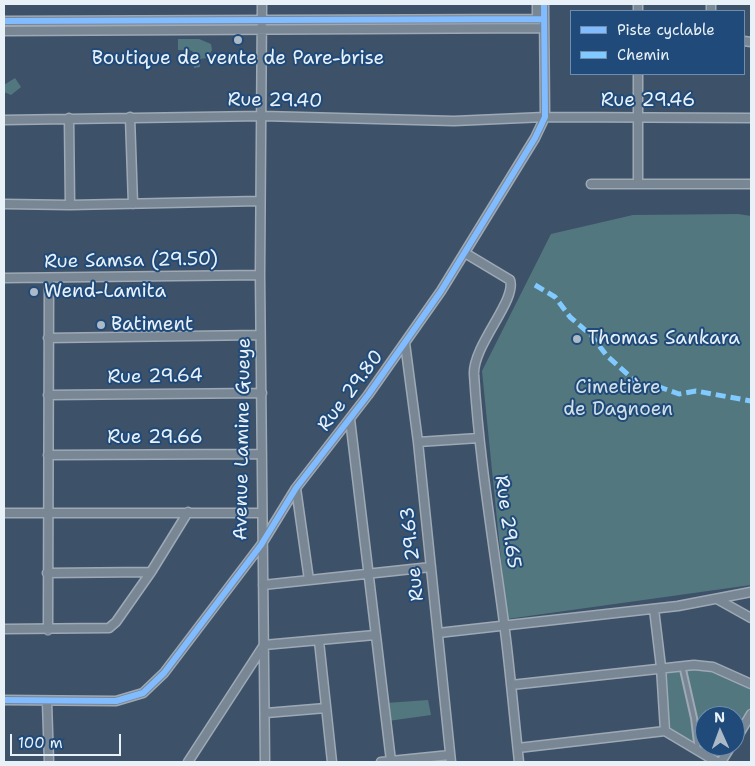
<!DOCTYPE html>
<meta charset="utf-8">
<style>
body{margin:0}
#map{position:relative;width:755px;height:766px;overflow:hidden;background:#3d5269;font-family:"Shantell Sans",sans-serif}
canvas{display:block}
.frame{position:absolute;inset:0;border:5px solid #e8f1f8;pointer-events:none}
.legend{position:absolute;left:570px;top:10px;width:175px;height:65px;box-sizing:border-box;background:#1f4a7a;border:1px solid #6f8dac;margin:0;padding:6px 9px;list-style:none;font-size:15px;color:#e8f1f8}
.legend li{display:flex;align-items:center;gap:10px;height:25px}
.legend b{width:25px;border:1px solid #6f8dac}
.north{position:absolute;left:695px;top:706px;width:50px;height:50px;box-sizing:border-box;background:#1f4a7a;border:1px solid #6f8dac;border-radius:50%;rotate:358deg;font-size:14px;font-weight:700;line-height:20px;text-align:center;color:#e8f1f8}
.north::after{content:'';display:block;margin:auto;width:18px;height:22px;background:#acb9c6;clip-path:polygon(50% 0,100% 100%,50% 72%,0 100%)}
.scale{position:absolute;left:10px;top:734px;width:111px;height:22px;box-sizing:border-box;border:2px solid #e8f1f8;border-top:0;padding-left:6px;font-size:15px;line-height:18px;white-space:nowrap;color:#e8f1f8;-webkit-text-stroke:4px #1f4a7a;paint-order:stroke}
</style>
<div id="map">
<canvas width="755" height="766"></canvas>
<div class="frame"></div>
<ul class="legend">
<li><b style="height:6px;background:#80bcff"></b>Piste cyclable</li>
<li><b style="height:6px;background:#80caff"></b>Chemin</li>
</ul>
<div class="north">N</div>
<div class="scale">100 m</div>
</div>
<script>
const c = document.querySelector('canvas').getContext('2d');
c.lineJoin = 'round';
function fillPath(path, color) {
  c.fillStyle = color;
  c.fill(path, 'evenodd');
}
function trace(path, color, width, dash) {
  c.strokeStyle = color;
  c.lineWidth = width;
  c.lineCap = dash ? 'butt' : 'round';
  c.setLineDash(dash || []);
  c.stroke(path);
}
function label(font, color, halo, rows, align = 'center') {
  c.font = font + ' "Shantell Sans",sans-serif';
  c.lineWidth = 4;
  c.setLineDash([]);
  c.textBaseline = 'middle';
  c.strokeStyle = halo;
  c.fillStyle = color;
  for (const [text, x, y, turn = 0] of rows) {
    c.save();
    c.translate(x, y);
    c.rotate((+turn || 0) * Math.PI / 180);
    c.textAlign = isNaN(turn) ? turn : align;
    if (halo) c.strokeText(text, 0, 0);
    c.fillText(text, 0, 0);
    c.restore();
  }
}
fillPath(new Path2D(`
 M 178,39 L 199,39 L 211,44 L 212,50 L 207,58 L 200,59 L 200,67 L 194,68 L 195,53 L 190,50 L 178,50 Z
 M 15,78 L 21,87 L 11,95 L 4,92 L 4,85 Z
 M 738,214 L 751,216 L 751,585 L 507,619 L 482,371 L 551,234 L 633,215 Z
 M 708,667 L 751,685 L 751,709 L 735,735 L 735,716 L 705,716 L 705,746 L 728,746 L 719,760 L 665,728 L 665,669 Z
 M 428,700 L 431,715 L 388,721 L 386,703 Z`), '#53777f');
const service = new Path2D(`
 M 682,665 L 694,718 L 698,751`);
const minor = new Path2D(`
 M 262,4 L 260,275 L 265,762
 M 638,4 L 638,11
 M 711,4 L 711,11
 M 537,19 L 537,4
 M 4,21 L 544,19
 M 4,31 L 544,28
 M 744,41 L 751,42
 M 130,117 L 133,204
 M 69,118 L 70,205
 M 4,120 L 262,116 L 454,121 L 545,117 L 751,118
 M 591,184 L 751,184
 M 638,184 L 638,74
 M 4,204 L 70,205 L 259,201
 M 465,253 L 510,280 C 517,300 473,345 474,374 C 479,457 493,540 504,623 C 510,669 514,716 519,762
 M 4,278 L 260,275
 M 48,338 L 260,335
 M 405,343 L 418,442 L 451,762
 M 48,395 L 262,393
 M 350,419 L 391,761
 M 418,442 L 479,438
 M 48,455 L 262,454
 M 296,488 L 309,580
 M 4,513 L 262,513
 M 47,573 L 151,572
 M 263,585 L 431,567
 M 717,599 L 751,618
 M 654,609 L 661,667 L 665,731
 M 4,629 L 109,628 L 116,622 L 151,572 L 188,512
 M 48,630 L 49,279
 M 438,633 L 678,606 L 751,592
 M 319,641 L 332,762
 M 511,685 L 694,665 L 713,667 L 751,684
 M 4,700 L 116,701 L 143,693 L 164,673 L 261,545 L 296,488 L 368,395 L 441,291 L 535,138 L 545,117 L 544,4
 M 47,702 L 49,762
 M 266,713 L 326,708
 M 735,741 L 751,714
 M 518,748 L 665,731 L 717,762
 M 188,762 L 264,645 L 375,635
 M 381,762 L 450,755
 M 721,762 L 731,746`);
trace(service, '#9ea9b5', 8);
trace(minor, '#9ea9b5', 11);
trace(service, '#798694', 4);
trace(minor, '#798694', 8);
trace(new Path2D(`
 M 535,285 L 555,297 L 570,317 L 591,335 L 607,356 L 641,386 L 651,384 L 679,394 L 696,391 L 751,401`), '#80caff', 5, [10, 5]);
trace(new Path2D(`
 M 4,21 L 544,19
 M 4,700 L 116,701 L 143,693 L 164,673 L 261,545 L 296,488 L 368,395 L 441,291 L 535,138 L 545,117 L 544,4`), '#80bcff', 6);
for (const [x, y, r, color] of [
 [238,40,5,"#acb9c6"],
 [34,292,5,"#acb9c6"],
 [101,325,5,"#acb9c6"],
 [577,339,5,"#acb9c6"]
]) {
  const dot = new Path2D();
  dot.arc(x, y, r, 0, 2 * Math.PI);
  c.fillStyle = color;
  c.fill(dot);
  trace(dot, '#1f4a7a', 2);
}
label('19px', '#e8f1f8', '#1f4a7a', [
 ["Boutique de vente de Pare-brise",238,59,"center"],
 ["Wend-Lamita",44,292],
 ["Batiment",111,325],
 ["Thomas Sankara",587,339]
], 'left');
label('19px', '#e8f1f8', '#1f4a7a', [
 ["Rue 29.40",275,101,1],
 ["Rue 29.46",648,101],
 ["Rue Samsa (29.50)",131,261,-1],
 ["Rue 29.64",155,377,-1],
 ["Rue 29.80",351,391,-53],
 ["Rue 29.66",155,438],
 ["Avenue Lamine Gueye",243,439,-89],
 ["Rue 29.65",507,522,82],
 ["Rue 29.63",413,554,-96]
]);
label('19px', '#d2e0e6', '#1f4a7a', [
 ["Cimetière",618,388],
 ["de Dagnoen",618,410]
]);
</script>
